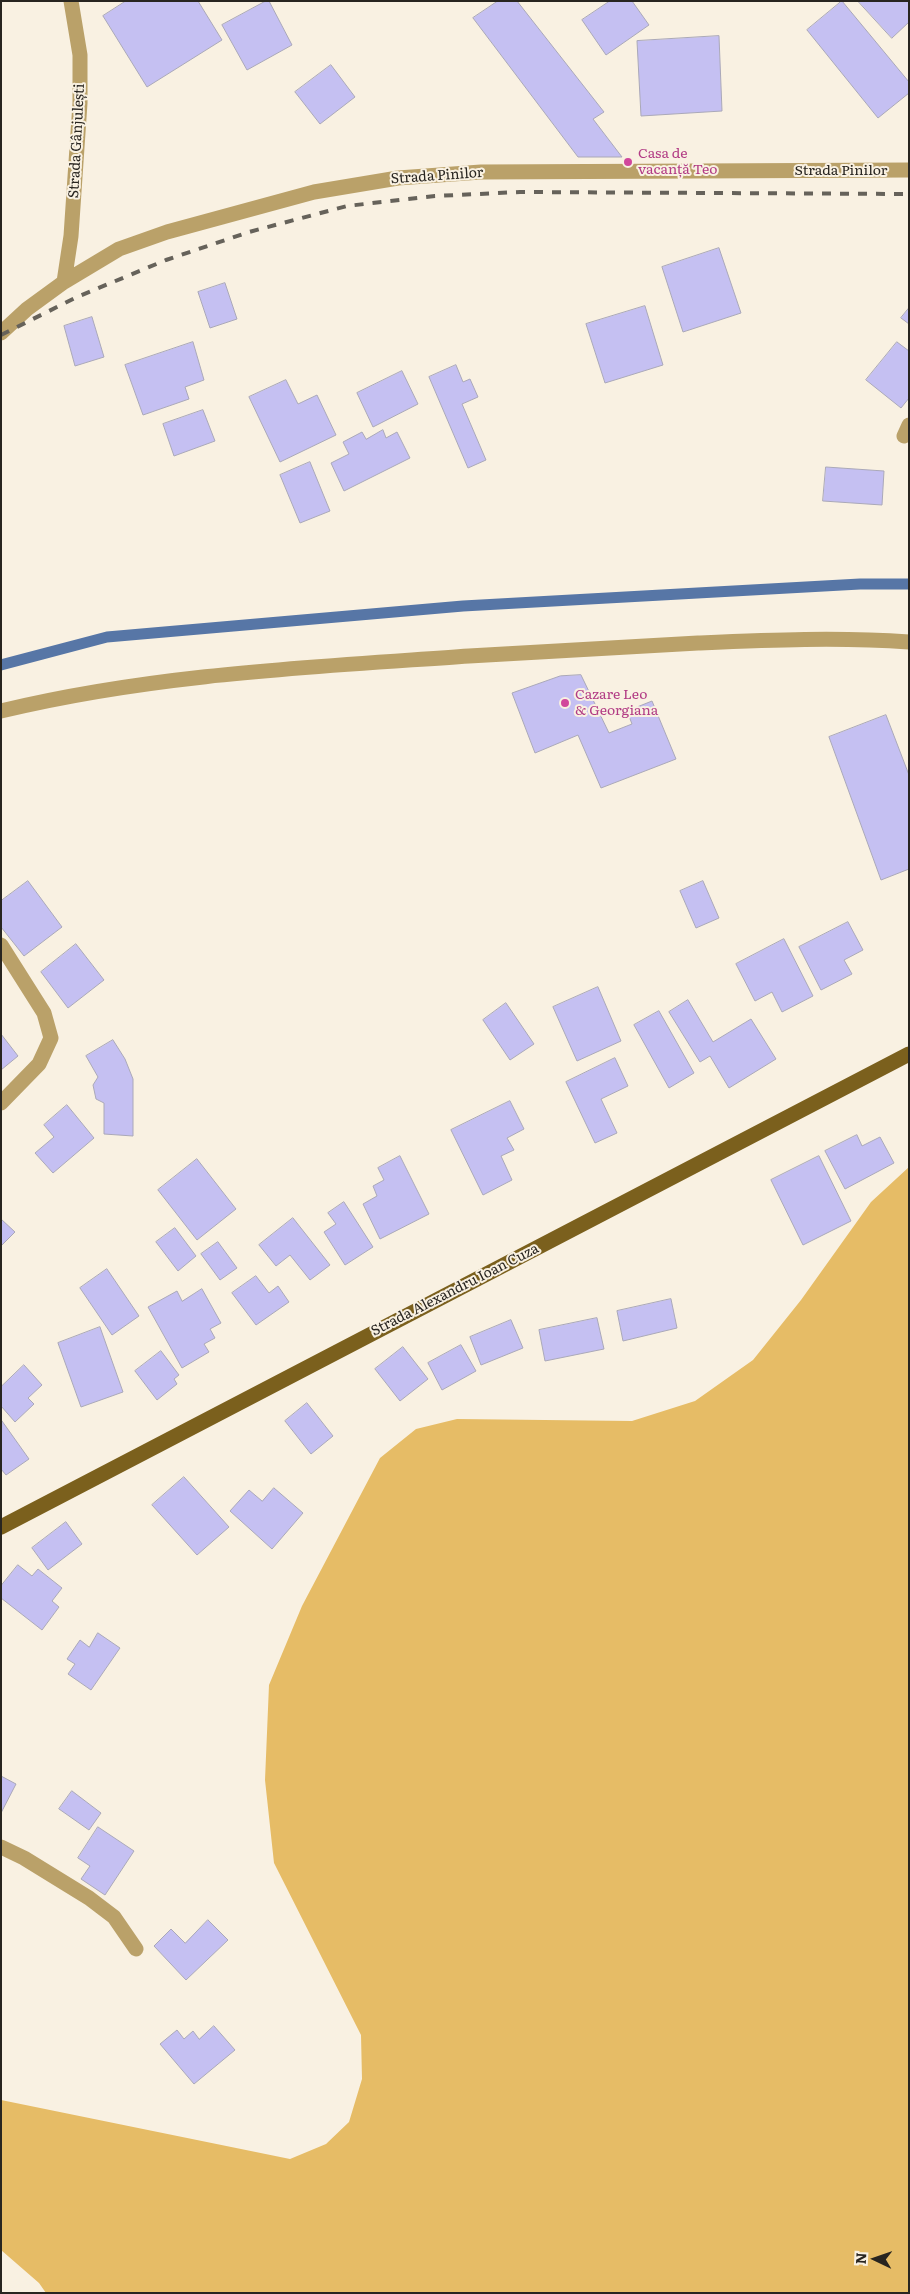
<!DOCTYPE html>
<meta charset="utf-8">
<style>
body{margin:0}
#map{position:relative;width:910px;height:2294px;overflow:hidden;background:#f9f1e2;font-family:Literata,serif}
canvas{display:block}
.frame{position:absolute;inset:0;border:2px solid #282520;pointer-events:none}
.north{position:absolute;left:850px;top:2234px;width:50px;height:50px;-webkit-text-stroke:4px #f9f1e2;paint-order:stroke;rotate:273deg;font-size:14px;font-weight:700;line-height:20px;text-align:center;color:#282520}
.north::after{content:'';display:block;margin:auto;width:18px;height:22px;background:#282520;clip-path:polygon(50% 0,100% 100%,50% 72%,0 100%)}
</style>
<div id="map">
<canvas width="910" height="2294"></canvas>
<div class="frame"></div>
<div class="north">N</div>
</div>
<script>
const c = document.querySelector('canvas').getContext('2d');
c.lineJoin = 'round';
function fillPath(path, color) {
  c.fillStyle = color;
  c.fill(path, 'evenodd');
}
function trace(path, color, width, dash) {
  c.strokeStyle = color;
  c.lineWidth = width;
  c.lineCap = dash ? 'butt' : 'round';
  c.setLineDash(dash || []);
  c.stroke(path);
}
function label(font, color, halo, rows, align = 'center') {
  c.font = font + ' Literata,serif';
  c.lineWidth = 4;
  c.setLineDash([]);
  c.textBaseline = 'middle';
  c.strokeStyle = halo;
  c.fillStyle = color;
  for (const [text, x, y, turn = 0] of rows) {
    c.save();
    c.translate(x, y);
    c.rotate((+turn || 0) * Math.PI / 180);
    c.textAlign = isNaN(turn) ? turn : align;
    if (halo) c.strokeText(text, 0, 0);
    c.fillText(text, 0, 0);
    c.restore();
  }
}
fillPath(new Path2D(`
 M 909,1167 L 909,2293 L 46,2293 L 39,2283 L 1,2250 L 1,2100 L 290,2159 L 326,2144 L 349,2122 L 362,2079 L 361,2035 L 274,1863 L 265,1780 L 269,1685 L 302,1606 L 380,1458 L 416,1429 L 457,1419 L 632,1421 L 695,1401 L 753,1360 L 801,1300 L 871,1202 Z`), '#e6bc66');
trace(new Path2D(`
 M 1,665 L 107,637 L 463,606 L 860,584 L 909,584`), '#5776a6', 11);
const building = new Path2D(`
 M 126,1 L 198,1 L 222,40 L 147,87 L 103,16 Z
 M 266,1 L 269,1 L 292,45 L 247,70 L 222,25 Z
 M 498,1 L 517,1 L 604,112 L 593,119 L 622,157 L 578,157 L 473,18 Z
 M 610,1 L 632,1 L 649,25 L 606,55 L 582,20 Z
 M 842,1 L 909,82 L 909,93 L 878,118 L 807,30 Z
 M 858,1 L 909,1 L 909,22 L 892,38 Z
 M 719,36 L 722,111 L 641,116 L 637,41 Z
 M 331,65 L 355,97 L 320,124 L 295,92 Z
 M 719,248 L 741,313 L 683,332 L 662,267 Z
 M 225,283 L 237,319 L 210,328 L 198,292 Z
 M 645,306 L 663,365 L 605,383 L 586,324 Z
 M 909,308 L 909,324 L 901,318 Z
 M 92,317 L 104,357 L 75,366 L 64,326 Z
 M 193,342 L 204,380 L 185,387 L 189,399 L 143,415 L 125,365 Z
 M 897,342 L 909,351 L 909,398 L 901,408 L 866,380 Z
 M 456,365 L 463,382 L 470,379 L 478,397 L 462,404 L 486,460 L 468,468 L 429,377 Z
 M 402,371 L 418,404 L 373,427 L 357,393 Z
 M 286,380 L 298,404 L 317,395 L 336,435 L 280,462 L 249,397 Z
 M 203,410 L 215,441 L 174,456 L 163,424 Z
 M 383,430 L 386,438 L 397,432 L 410,458 L 344,491 L 331,463 L 349,454 L 343,442 L 362,432 L 366,439 Z
 M 310,462 L 330,511 L 300,523 L 280,475 Z
 M 826,467 L 884,471 L 882,505 L 823,501 Z
 M 581,675 L 609,733 L 632,724 L 627,711 L 652,701 L 676,759 L 601,788 L 578,735 L 535,753 L 512,693 L 560,676 Z
 M 886,715 L 909,775 L 909,869 L 881,880 L 829,737 Z
 M 28,881 L 62,927 L 24,956 L 1,927 L 1,901 Z
 M 703,881 L 719,918 L 696,928 L 680,891 Z
 M 848,922 L 863,950 L 844,960 L 852,974 L 821,990 L 799,947 Z
 M 784,939 L 813,996 L 782,1012 L 772,992 L 755,1001 L 736,964 Z
 M 76,944 L 104,980 L 68,1008 L 41,972 Z
 M 598,987 L 621,1041 L 577,1061 L 553,1007 Z
 M 688,1000 L 713,1042 L 751,1019 L 776,1059 L 729,1088 L 710,1056 L 700,1062 L 669,1012 Z
 M 506,1003 L 534,1044 L 510,1060 L 483,1020 Z
 M 659,1011 L 694,1073 L 669,1088 L 634,1025 Z
 M 1,1034 L 18,1056 L 1,1070 Z
 M 113,1040 L 125,1059 L 133,1079 L 133,1136 L 104,1134 L 104,1103 L 96,1099 L 93,1085 L 98,1077 L 86,1056 Z
 M 615,1058 L 628,1086 L 601,1099 L 617,1133 L 595,1143 L 566,1082 Z
 M 510,1101 L 524,1129 L 507,1138 L 514,1150 L 501,1156 L 512,1180 L 483,1195 L 451,1130 Z
 M 67,1105 L 94,1138 L 53,1173 L 35,1153 L 54,1137 L 44,1125 Z
 M 857,1135 L 862,1146 L 880,1137 L 894,1163 L 845,1189 L 825,1151 Z
 M 400,1156 L 429,1214 L 380,1239 L 363,1204 L 377,1196 L 373,1186 L 384,1180 L 378,1168 Z
 M 819,1156 L 851,1221 L 803,1245 L 771,1180 Z
 M 197,1159 L 236,1209 L 197,1240 L 158,1190 Z
 M 344,1202 L 373,1247 L 345,1265 L 324,1232 L 336,1224 L 328,1213 Z
 M 293,1218 L 330,1265 L 310,1280 L 290,1255 L 276,1266 L 259,1245 Z
 M 1,1219 L 15,1232 L 1,1246 Z
 M 175,1228 L 196,1256 L 178,1271 L 156,1242 Z
 M 218,1242 L 237,1268 L 220,1280 L 201,1254 Z
 M 107,1269 L 139,1316 L 112,1335 L 80,1288 Z
 M 256,1276 L 269,1293 L 278,1286 L 289,1302 L 256,1325 L 232,1293 Z
 M 202,1289 L 221,1323 L 210,1329 L 215,1338 L 204,1344 L 209,1352 L 182,1368 L 148,1307 L 177,1291 L 182,1301 Z
 M 671,1299 L 677,1328 L 623,1341 L 617,1311 Z
 M 597,1318 L 604,1349 L 545,1361 L 539,1330 Z
 M 511,1320 L 523,1348 L 481,1365 L 470,1337 Z
 M 100,1327 L 123,1392 L 81,1407 L 58,1343 Z
 M 461,1345 L 476,1371 L 442,1390 L 428,1363 Z
 M 403,1347 L 428,1379 L 400,1401 L 375,1369 Z
 M 161,1351 L 179,1375 L 174,1379 L 177,1384 L 157,1400 L 135,1371 Z
 M 24,1365 L 42,1385 L 28,1398 L 34,1404 L 15,1422 L 1,1406 L 1,1387 Z
 M 307,1403 L 333,1436 L 311,1454 L 285,1421 Z
 M 2,1421 L 29,1459 L 6,1475 L 1,1469 Z
 M 184,1477 L 229,1527 L 197,1555 L 152,1505 Z
 M 274,1488 L 303,1513 L 272,1549 L 230,1511 L 249,1490 L 262,1501 Z
 M 66,1522 L 82,1544 L 48,1570 L 32,1548 Z
 M 18,1565 L 32,1576 L 38,1569 L 62,1588 L 52,1601 L 59,1607 L 42,1630 L 1,1598 L 1,1586 Z
 M 98,1633 L 120,1648 L 91,1690 L 68,1674 L 75,1664 L 67,1659 L 80,1640 L 89,1647 Z
 M 1,1776 L 16,1784 L 1,1813 Z
 M 72,1791 L 101,1813 L 89,1830 L 59,1809 Z
 M 98,1827 L 134,1851 L 105,1895 L 81,1879 L 90,1866 L 78,1858 Z
 M 208,1920 L 228,1940 L 186,1980 L 154,1946 L 171,1929 L 185,1943 Z
 M 214,2026 L 235,2050 L 194,2084 L 160,2044 L 177,2030 L 184,2039 L 193,2031 L 199,2039 Z`);
fillPath(building, '#c5c0f2');
trace(building, '#aaa8b8', 1);
trace(new Path2D(`
 M 64,282 L 71,236 L 80,103 L 80,55 L 71,1
 M 1,333 L 27,309 L 64,282 L 119,249 L 167,232 L 314,192 L 398,178 L 481,172 L 909,170
 M 904,436 L 909,425
 M 1,711 C 154,674 313,667 469,656 C 546,651 622,647 698,643 C 769,640 838,637 909,642
 M 1,945 L 44,1013 L 51,1038 L 39,1064 L 1,1103
 M 1,1847 L 24,1858 L 89,1898 L 114,1917 L 136,1949`), '#baa169', 15);
trace(new Path2D(`
 M 1,1527 L 909,1054`), '#7b601d', 15);
trace(new Path2D(`
 M 1,335 L 77,297 L 166,260 L 249,232 L 347,206 L 435,196 L 520,192 L 909,194`), '#66625a', 4, [9, 9]);
for (const [x, y, r, color] of [
 [628,162,5,"#d1479c"],
 [565,703,5,"#d1479c"]
]) {
  const dot = new Path2D();
  dot.arc(x, y, r, 0, 2 * Math.PI);
  c.fillStyle = color;
  c.fill(dot);
  trace(dot, '#f9f1e2', 2);
}
label('14px', '#282520', '#f9f1e2', [
 ["Strada Gânjulești",77,141,-87],
 ["Strada Pinilor",841,171],
 ["Strada Pinilor",437,176,-4],
 ["Strada Alexandru Ioan Cuza",455,1290,-27]
]);
label('14px', '#b23c85', '#f9f1e2', [
 ["Casa de",638,154],
 ["vacanță Teo",638,170],
 ["Cazare Leo",575,695],
 ["& Georgiana",575,711]
], 'left');
</script>
